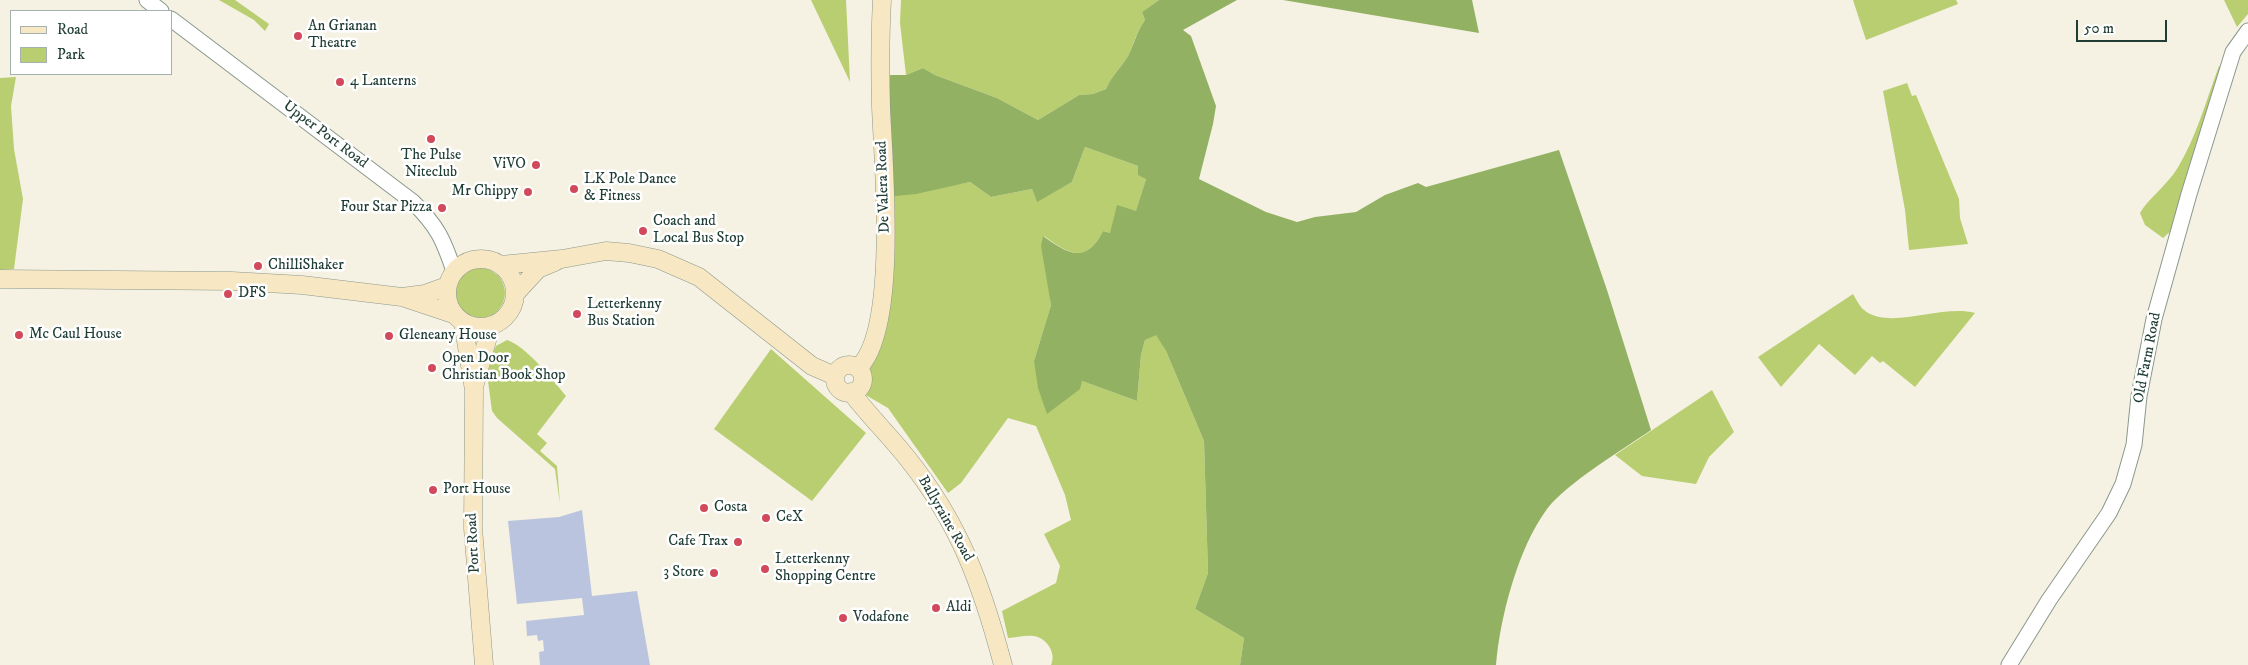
<!DOCTYPE html>
<style>
body{margin:0}
#map{position:relative;width:2248px;height:665px;overflow:hidden;background:#f5f2e3;font-family:"IM FELL DW Pica",serif}
canvas{display:block}
.legend{position:absolute;left:10px;top:10px;width:162px;height:65px;box-sizing:border-box;background:#fff;border:1px solid #a5b1ae;margin:0;padding:6px 9px;list-style:none;font-size:15px;color:#1f3d34}
.legend li{display:flex;align-items:center;gap:10px;height:25px}
.legend b{width:25px;border:1px solid #a5b1ae}
.scale{position:absolute;left:2076px;top:20px;width:91px;height:22px;box-sizing:border-box;border:2px solid #1f3d34;border-top:0;padding-left:6px;font-size:15px;line-height:18px;white-space:nowrap;color:#1f3d34;-webkit-text-stroke:4px #fff;paint-order:stroke}
</style>
<div id="map">
<canvas width="2248" height="665"></canvas>
<ul class="legend">
<li><b style="height:6px;background:#f8e7c3"></b>Road</li>
<li><b style="height:14px;background:#b9ce71"></b>Park</li>
</ul>
<div class="scale">50 m</div>
</div>
<script>
const c = document.querySelector('canvas').getContext('2d');
c.lineJoin = 'round';
function fillPath(path, color) {
  c.fillStyle = color;
  c.fill(path, 'evenodd');
}
function trace(path, color, width, dash) {
  c.strokeStyle = color;
  c.lineWidth = width;
  c.lineCap = dash ? 'butt' : 'round';
  c.setLineDash(dash || []);
  c.stroke(path);
}
function label(font, color, halo, rows, align = 'center') {
  c.font = font + ' "IM FELL DW Pica",serif';
  c.lineWidth = 5;
  c.setLineDash([]);
  c.textBaseline = 'middle';
  c.strokeStyle = halo;
  c.fillStyle = color;
  for (const [text, x, y, turn = 0] of rows) {
    c.save();
    c.translate(x, y);
    c.rotate((+turn || 0) * Math.PI / 180);
    c.textAlign = isNaN(turn) ? turn : align;
    if (halo) c.strokeText(text, 0, 0);
    c.fillText(text, 0, 0);
    c.restore();
  }
}
fillPath(new Path2D(`
 M 582,510 L 592,596 L 637,591 L 650,665 L 540,665 L 539,652 L 544,651 L 543,640 L 538,641 L 537,635 L 527,636 L 526,621 L 584,615 L 582,598 L 517,604 L 508,521 L 559,517 Z`), '#bac4de');
fillPath(new Path2D(`
 M 219,0 L 235,0 L 269,24 L 265,31 L 254,20 Z
 M 811,0 L 846,0 L 850,82 Z
 M 901,0 L 1159,0 L 1142,12 L 1145,20 C 1137,31 1134,43 1128,56 C 1121,68 1111,76 1106,89 L 1093,94 L 1079,95 L 1038,120 L 997,98 L 935,75 L 923,68 L 906,75 L 900,23 Z
 M 1853,0 L 1956,0 L 1958,4 L 1866,40 Z
 M 2224,0 L 2248,0 L 2248,14 L 2237,27 Z
 M 2219,66 L 2221,68 L 2172,230 L 2163,238 L 2145,225 L 2140,213 C 2148,199 2166,186 2177,169 C 2196,138 2206,101 2219,66 Z
 M 16,77 L 11,106 L 14,149 L 23,199 L 14,269 L 0,270 L 0,78 Z
 M 1907,83 L 1912,96 L 1916,95 L 1959,199 L 1960,218 L 1968,244 L 1909,250 L 1905,210 L 1883,91 Z
 M 1085,147 L 1138,166 L 1146,179 L 1136,212 L 1110,233 L 1103,231 C 1086,265 1069,254 1044,236 L 1051,305 L 1034,361 L 1082,381 L 1137,401 L 1141,355 L 1145,340 L 1156,334 L 1166,351 L 1204,441 L 1208,573 L 1195,609 L 1244,638 L 1240,665 L 1051,665 C 1057,653 1046,637 1033,636 C 1025,635 1016,638 1008,638 L 1002,611 L 1056,583 L 1060,566 L 1044,534 L 1071,520 L 1065,495 L 1036,426 L 1008,418 L 961,483 L 948,493 L 888,408 L 857,390 C 872,375 882,228 886,197 L 970,182 L 991,197 L 1032,189 L 1037,201 L 1072,182 Z
 M455 293a25 25 0 1 1 50 0a25 25 0 1 1-50 0Z
 M 1853,294 C 1856,299 1860,307 1864,310 C 1890,331 1941,304 1975,313 L 1915,387 L 1883,361 L 1880,363 L 1872,356 L 1855,375 L 1819,344 L 1781,387 L 1758,357 Z
 M 507,340 C 526,346 553,380 566,396 L 537,434 L 547,443 L 540,451 L 557,466 L 560,504 L 555,469 L 497,418 L 492,411 L 488,381 L 490,360 L 496,346 Z
 M 771,349 L 866,433 L 812,501 L 714,429 Z
 M 1712,390 L 1734,432 L 1709,457 L 1696,484 L 1642,476 L 1615,455 Z`), '#b9ce71');
fillPath(new Path2D(`
 M 1159,0 L 1237,0 L 1183,30 L 1191,36 L 1216,106 L 1213,124 L 1199,179 L 1266,212 L 1297,222 L 1315,217 L 1356,212 L 1385,195 L 1418,183 L 1426,187 L 1559,150 L 1607,290 L 1651,430 C 1622,450 1567,483 1547,509 C 1518,548 1500,617 1496,665 L 1240,665 L 1244,638 L 1195,609 L 1208,573 L 1204,441 L 1166,351 L 1156,335 L 1145,340 L 1141,355 L 1137,401 L 1082,381 L 1080,389 L 1047,414 L 1038,388 L 1034,361 L 1051,305 L 1041,246 L 1043,236 C 1068,254 1086,265 1103,231 L 1110,233 L 1117,205 L 1136,211 L 1146,179 L 1138,175 L 1138,166 L 1085,147 L 1072,182 L 1037,202 L 1032,189 L 991,197 L 970,182 L 916,194 L 886,197 L 881,75 L 906,75 L 923,68 L 935,75 L 997,98 L 1038,120 L 1079,95 L 1093,94 L 1106,89 C 1111,76 1121,68 1128,56 C 1134,44 1137,31 1145,20 L 1142,12 Z
 M 1283,0 L 1472,0 L 1479,33 Z`), '#92b163');
const tertiary = new Path2D(`
 M 147,0 L 161,11
 M 171,19 L 413,202 C 438,227 443,239 454,271
 M 2009,665 L 2049,600 L 2109,513 L 2123,484 L 2134,445 L 2139,396 L 2154,319 L 2189,194 L 2233,52 L 2248,31`);
const secondary = new Path2D(`
 M447 293a34 34 0 1 1 68 0a34 34 0 1 1-68 0Z
 M 501,265 L 562,259 L 606,251 L 629,253 L 658,259 L 699,277 L 812,366 L 835,376
 M 0,279 L 232,281 L 302,285 L 402,297 L 425,294 L 447,286
 M 515,294 L 538,269 L 555,262
 M 405,298 L 453,314
 M 463,322 L 474,390 L 473,528 L 484,665
 M835 379a14 14 0 1 1 28 0a14 14 0 1 1-28 0Z
 M 858,368 C 899,330 883,162 881,107 C 880,71 880,36 882,0
 M 474,387 L 491,326
 M 851,392 C 869,416 890,436 908,459 C 960,524 982,586 1003,665`);
trace(tertiary, '#8a988c', 17);
trace(secondary, '#8a988c', 19);
trace(tertiary, '#fff', 15);
trace(secondary, '#f8e7c3', 18);
for (const [x, y, r, color] of [
 [298,36,5,"#d1495b"],
 [340,82,5,"#d1495b"],
 [431,139,5,"#d1495b"],
 [536,165,5,"#d1495b"],
 [574,189,5,"#d1495b"],
 [528,192,5,"#d1495b"],
 [442,208,5,"#d1495b"],
 [643,231,5,"#d1495b"],
 [258,266,5,"#d1495b"],
 [228,294,5,"#d1495b"],
 [577,314,5,"#d1495b"],
 [19,335,5,"#d1495b"],
 [389,336,5,"#d1495b"],
 [432,368,5,"#d1495b"],
 [433,490,5,"#d1495b"],
 [704,508,5,"#d1495b"],
 [766,518,5,"#d1495b"],
 [738,542,5,"#d1495b"],
 [765,569,5,"#d1495b"],
 [714,573,5,"#d1495b"],
 [936,608,5,"#d1495b"],
 [843,618,5,"#d1495b"]
]) {
  const dot = new Path2D();
  dot.arc(x, y, r, 0, 2 * Math.PI);
  c.fillStyle = color;
  c.fill(dot);
  trace(dot, '#fff', 2);
}
label('15px', '#1f3d34', '#fff', [
 ["An Grianan",308,27],
 ["Theatre",308,44],
 ["4 Lanterns",350,82],
 ["The Pulse",431,156,"center"],
 ["Niteclub",431,173,"center"],
 ["ViVO",526,165,"right"],
 ["LK Pole Dance",584,180],
 ["& Fitness",584,197],
 ["Mr Chippy",518,192,"right"],
 ["Four Star Pizza",432,208,"right"],
 ["Coach and",653,222],
 ["Local Bus Stop",653,239],
 ["ChilliShaker",268,266],
 ["DFS",238,294],
 ["Letterkenny",587,305],
 ["Bus Station",587,322],
 ["Mc Caul House",29,335],
 ["Gleneany House",399,336],
 ["Open Door",442,359],
 ["Christian Book Shop",442,376],
 ["Port House",443,490],
 ["Costa",714,508],
 ["CeX",776,518],
 ["Cafe Trax",728,542,"right"],
 ["Letterkenny",775,560],
 ["Shopping Centre",775,577],
 ["3 Store",704,573,"right"],
 ["Aldi",946,608],
 ["Vodafone",853,618]
], 'left');
label('15px', '#1f3d34', '#fff', [
 ["Upper Port Road",325,135,37],
 ["De Valera Road",884,187,-92],
 ["Old Farm Road",2148,358,-79],
 ["Ballyraine Road",945,519,60],
 ["Port Road",474,543,-93]
]);
</script>
